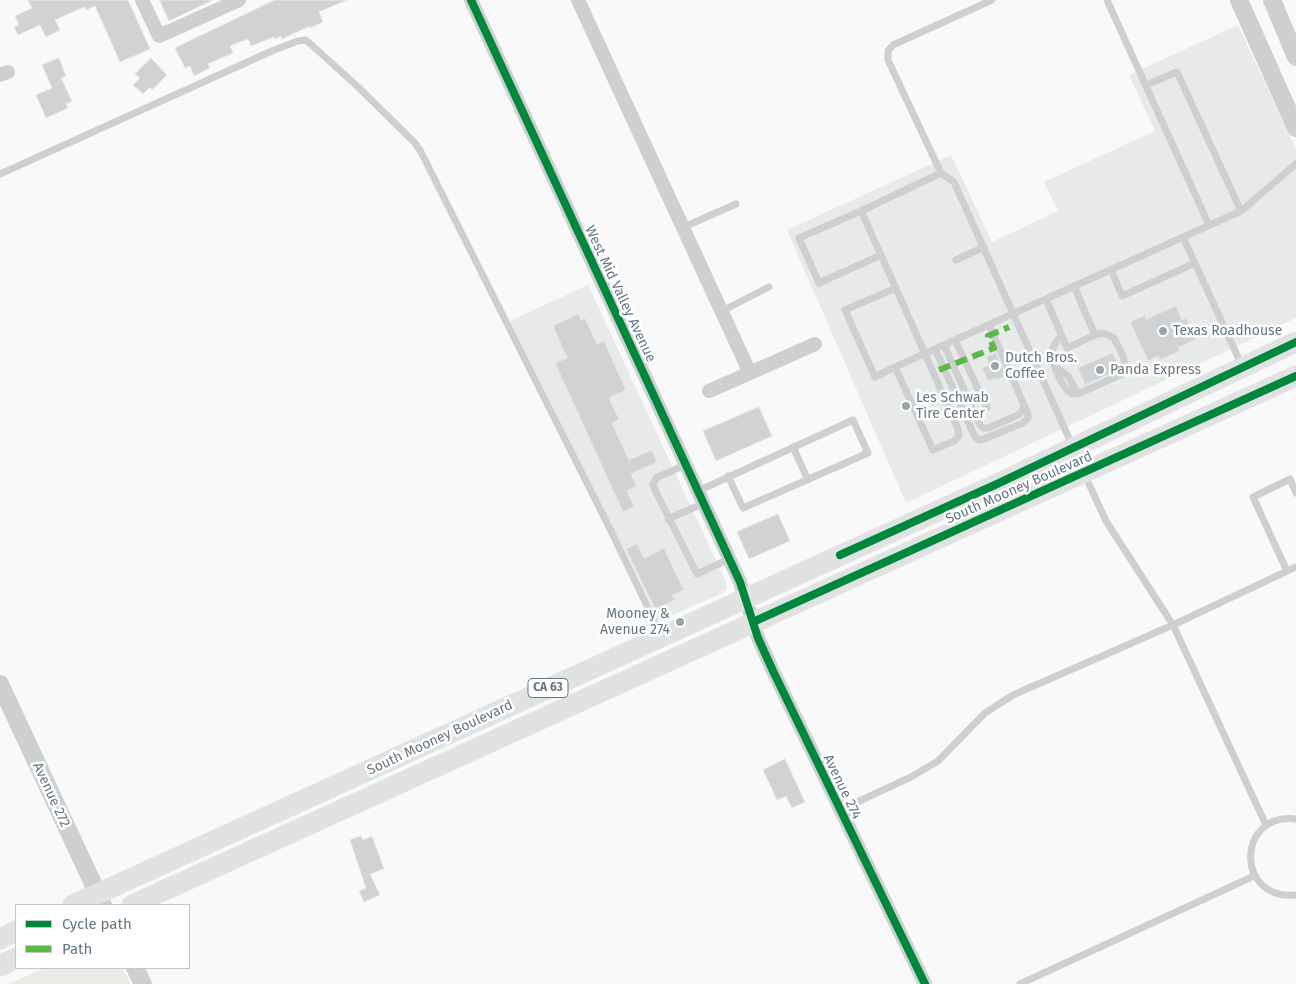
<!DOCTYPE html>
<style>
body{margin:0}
#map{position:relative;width:1296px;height:984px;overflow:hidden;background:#f9f9f9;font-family:"Fira Sans",sans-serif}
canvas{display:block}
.legend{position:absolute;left:15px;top:904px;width:175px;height:65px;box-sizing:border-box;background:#fff;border:1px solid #c1c8cd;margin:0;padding:6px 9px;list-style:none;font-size:15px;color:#657683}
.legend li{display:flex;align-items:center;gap:10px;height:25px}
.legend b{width:25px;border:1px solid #c1c8cd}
</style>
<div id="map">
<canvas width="1296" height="984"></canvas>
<ul class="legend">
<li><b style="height:6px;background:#00873e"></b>Cycle path</li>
<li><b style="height:6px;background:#58b947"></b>Path</li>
</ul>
</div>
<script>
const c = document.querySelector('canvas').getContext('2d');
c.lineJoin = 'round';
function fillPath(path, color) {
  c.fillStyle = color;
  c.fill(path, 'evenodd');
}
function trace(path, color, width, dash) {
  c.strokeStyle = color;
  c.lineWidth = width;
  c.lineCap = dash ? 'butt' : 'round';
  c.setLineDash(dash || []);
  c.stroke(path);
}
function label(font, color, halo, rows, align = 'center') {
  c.font = font + ' "Fira Sans",sans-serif';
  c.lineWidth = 5;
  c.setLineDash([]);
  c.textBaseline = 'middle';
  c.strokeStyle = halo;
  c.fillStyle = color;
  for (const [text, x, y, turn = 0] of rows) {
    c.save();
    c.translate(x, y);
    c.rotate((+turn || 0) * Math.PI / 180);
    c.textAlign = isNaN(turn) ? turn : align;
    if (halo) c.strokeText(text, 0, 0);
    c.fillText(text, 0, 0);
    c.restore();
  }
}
fillPath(new Path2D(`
 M 1238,25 L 1296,149 L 1296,318 L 906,503 L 787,230 L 951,155 L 992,242 L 1058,211 L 1044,182 L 1155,131 L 1129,75 Z
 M 588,285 L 726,582 L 727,589 L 723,593 L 659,621 L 510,321 Z`), '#e8e9e9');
fillPath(new Path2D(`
 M 44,968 L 122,968 L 131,984 L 9,984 Z`), '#e8ebe6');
const building = new Path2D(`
 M 28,0 L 128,0 L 150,49 L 120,62 L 95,6 L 86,10 L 84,7 L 55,20 L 60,30 L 46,37 L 40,25 L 18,35 L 14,27 L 19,25 L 15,16 L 32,8 Z
 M 160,0 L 213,0 L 169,21 Z
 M 275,0 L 347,0 L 319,12 L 323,22 L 310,28 L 310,26 L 282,39 L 281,36 L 275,39 L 274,37 L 251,46 L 248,39 L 230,46 L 233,53 L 208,64 L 210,68 L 194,76 L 190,66 L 185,68 L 175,48 Z
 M 59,58 L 66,76 L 61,78 L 72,101 L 66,104 L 68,108 L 46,118 L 36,95 L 52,88 L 42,65 Z
 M 151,58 L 167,75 L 152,90 L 150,87 L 143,94 L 133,85 L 140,78 L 135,74 Z
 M 1176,306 L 1182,320 L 1186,318 L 1196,339 L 1178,348 L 1180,351 L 1160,360 L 1158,356 L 1148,361 L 1130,322 L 1145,315 L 1146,319 Z
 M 579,314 L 581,320 L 585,318 L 597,344 L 604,341 L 626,390 L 609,398 L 619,419 L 612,423 L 629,460 L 652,450 L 657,462 L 631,474 L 637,486 L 627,491 L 634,506 L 623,512 L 555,363 L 567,358 L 553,326 Z
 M 996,353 L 1006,376 L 997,380 L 996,378 L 988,381 L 982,368 L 989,365 L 986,357 Z
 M 1113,353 L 1119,366 L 1118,370 L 1085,385 L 1078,368 Z
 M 759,407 L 772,436 L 716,461 L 703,431 Z
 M 778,514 L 790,541 L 749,559 L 737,532 Z
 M 637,544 L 644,558 L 664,548 L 684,590 L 672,595 L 675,600 L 655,609 L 626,549 Z
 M 785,759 L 805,802 L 792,808 L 786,796 L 777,800 L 763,770 Z
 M 361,836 L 363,840 L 372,836 L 384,869 L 370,874 L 380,895 L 364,902 L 359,891 L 366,888 L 350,840 Z`);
fillPath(building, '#d0d2d3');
trace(building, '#e8e8e8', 1);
trace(new Path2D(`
 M 1107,0 L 1209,225
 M 1146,85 L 1177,72 L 1241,211
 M 941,173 L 888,60 L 888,51 L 893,45 L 992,0
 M 0,174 L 274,50 L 298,41 L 306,40 L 356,85 L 415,143 L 421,152 L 612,533 L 661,635
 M 861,211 L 799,238 L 819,283 L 881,255
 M 684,227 L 736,204
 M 1183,237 L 1242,366
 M 956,260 L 984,247
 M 1111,269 L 1122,296 L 1195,263
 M 1046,299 L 1067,348 L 1095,335 L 1074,286
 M 722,311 L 769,287
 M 1061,336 C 1058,340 1054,344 1053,349 C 1049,361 1062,388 1072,394 L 1078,394 L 1122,374 C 1130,363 1119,349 1114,338 L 1103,333 L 1095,335
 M 955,340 L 987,408
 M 944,345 L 980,425 L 983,428 L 988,428 L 1018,415 L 1022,411 L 1024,405
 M 935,349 L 975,437 L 979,440 L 984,439 L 1023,423 L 1028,418 L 1028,414 L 989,325
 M 895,367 L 875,377 L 845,310 L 896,288
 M 1055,367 L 1068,376 L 1078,394
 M 1072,445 L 954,182 L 941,173 L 861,211 C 894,283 926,356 958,429 L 959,436 L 954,441 L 933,450 L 895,367 L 1241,211 L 1296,164
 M 793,447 L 808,480
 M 685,465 L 656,478 L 653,485 L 657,494 L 697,574 L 729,559
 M 1084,473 L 1106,521 L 1173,625 L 1266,825
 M 698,491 L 853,420 L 868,453 L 743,508 L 728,476
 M 668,519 L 704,503
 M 1287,571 L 1253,497 L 1290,479 L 1296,493
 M 840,810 L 911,777 L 938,761 L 985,713 L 1013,695 L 1173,625 L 1296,567
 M 1296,819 C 1236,812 1235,901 1296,895
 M 1020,984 L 1254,876`), '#cecfd0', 7);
trace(new Path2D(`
 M 142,0 L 159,36 L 239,0
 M 471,0 L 740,582 L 758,638 L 773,671 L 925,984
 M 578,0 L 750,373 L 709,391
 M 0,75 L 8,72
 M 750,373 L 815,344`), '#cecfd0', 14);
trace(new Path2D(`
 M 1239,0 L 1296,128
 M 1272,0 L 1296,57
 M 0,684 L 103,905
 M 135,968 L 143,984`), '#cecfd0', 18);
trace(new Path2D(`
 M 73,905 L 997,484 L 1296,342
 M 132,905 L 1296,376
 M 0,939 L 16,931
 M 0,966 L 16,958`), '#e1e2e2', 21);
trace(new Path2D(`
 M 939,370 L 994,348 L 988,336 L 1009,327`), '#58b947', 6, [12, 6]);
trace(new Path2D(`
 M 471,0 L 740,582 L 758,638 L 773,671 L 925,984
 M 840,555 L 997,484 L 1296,342
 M 753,622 L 1296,376`), '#00873e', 8);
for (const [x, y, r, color] of [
 [1163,331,5,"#99a4ac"],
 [995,366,5,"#99a4ac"],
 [1100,370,5,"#99a4ac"],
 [906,406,5,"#99a4ac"],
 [680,622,5,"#99a4ac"]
]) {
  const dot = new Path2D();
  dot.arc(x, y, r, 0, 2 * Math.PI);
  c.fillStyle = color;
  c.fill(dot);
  trace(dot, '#fff', 2);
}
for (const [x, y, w] of [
 [548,688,40]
]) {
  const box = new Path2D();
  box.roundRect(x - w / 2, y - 9.5, w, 19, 4);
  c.fillStyle = '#fff';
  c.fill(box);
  trace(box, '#657683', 1);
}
label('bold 12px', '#657683', null, [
 ["CA 63",548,688]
]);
label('14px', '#657683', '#fff', [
 ["West Mid Valley Avenue",620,294,65],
 ["South Mooney Boulevard",1019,488,-24],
 ["South Mooney Boulevard",440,738,-25],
 ["Avenue 274",842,787,64],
 ["Avenue 272",51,795,65]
]);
label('14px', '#657683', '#fff', [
 ["Texas Roadhouse",1173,331],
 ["Dutch Bros.",1005,358],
 ["Coffee",1005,374],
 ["Panda Express",1110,370],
 ["Les Schwab",916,398],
 ["Tire Center",916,414],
 ["Mooney &",670,614,"right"],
 ["Avenue 274",670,630,"right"]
], 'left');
</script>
